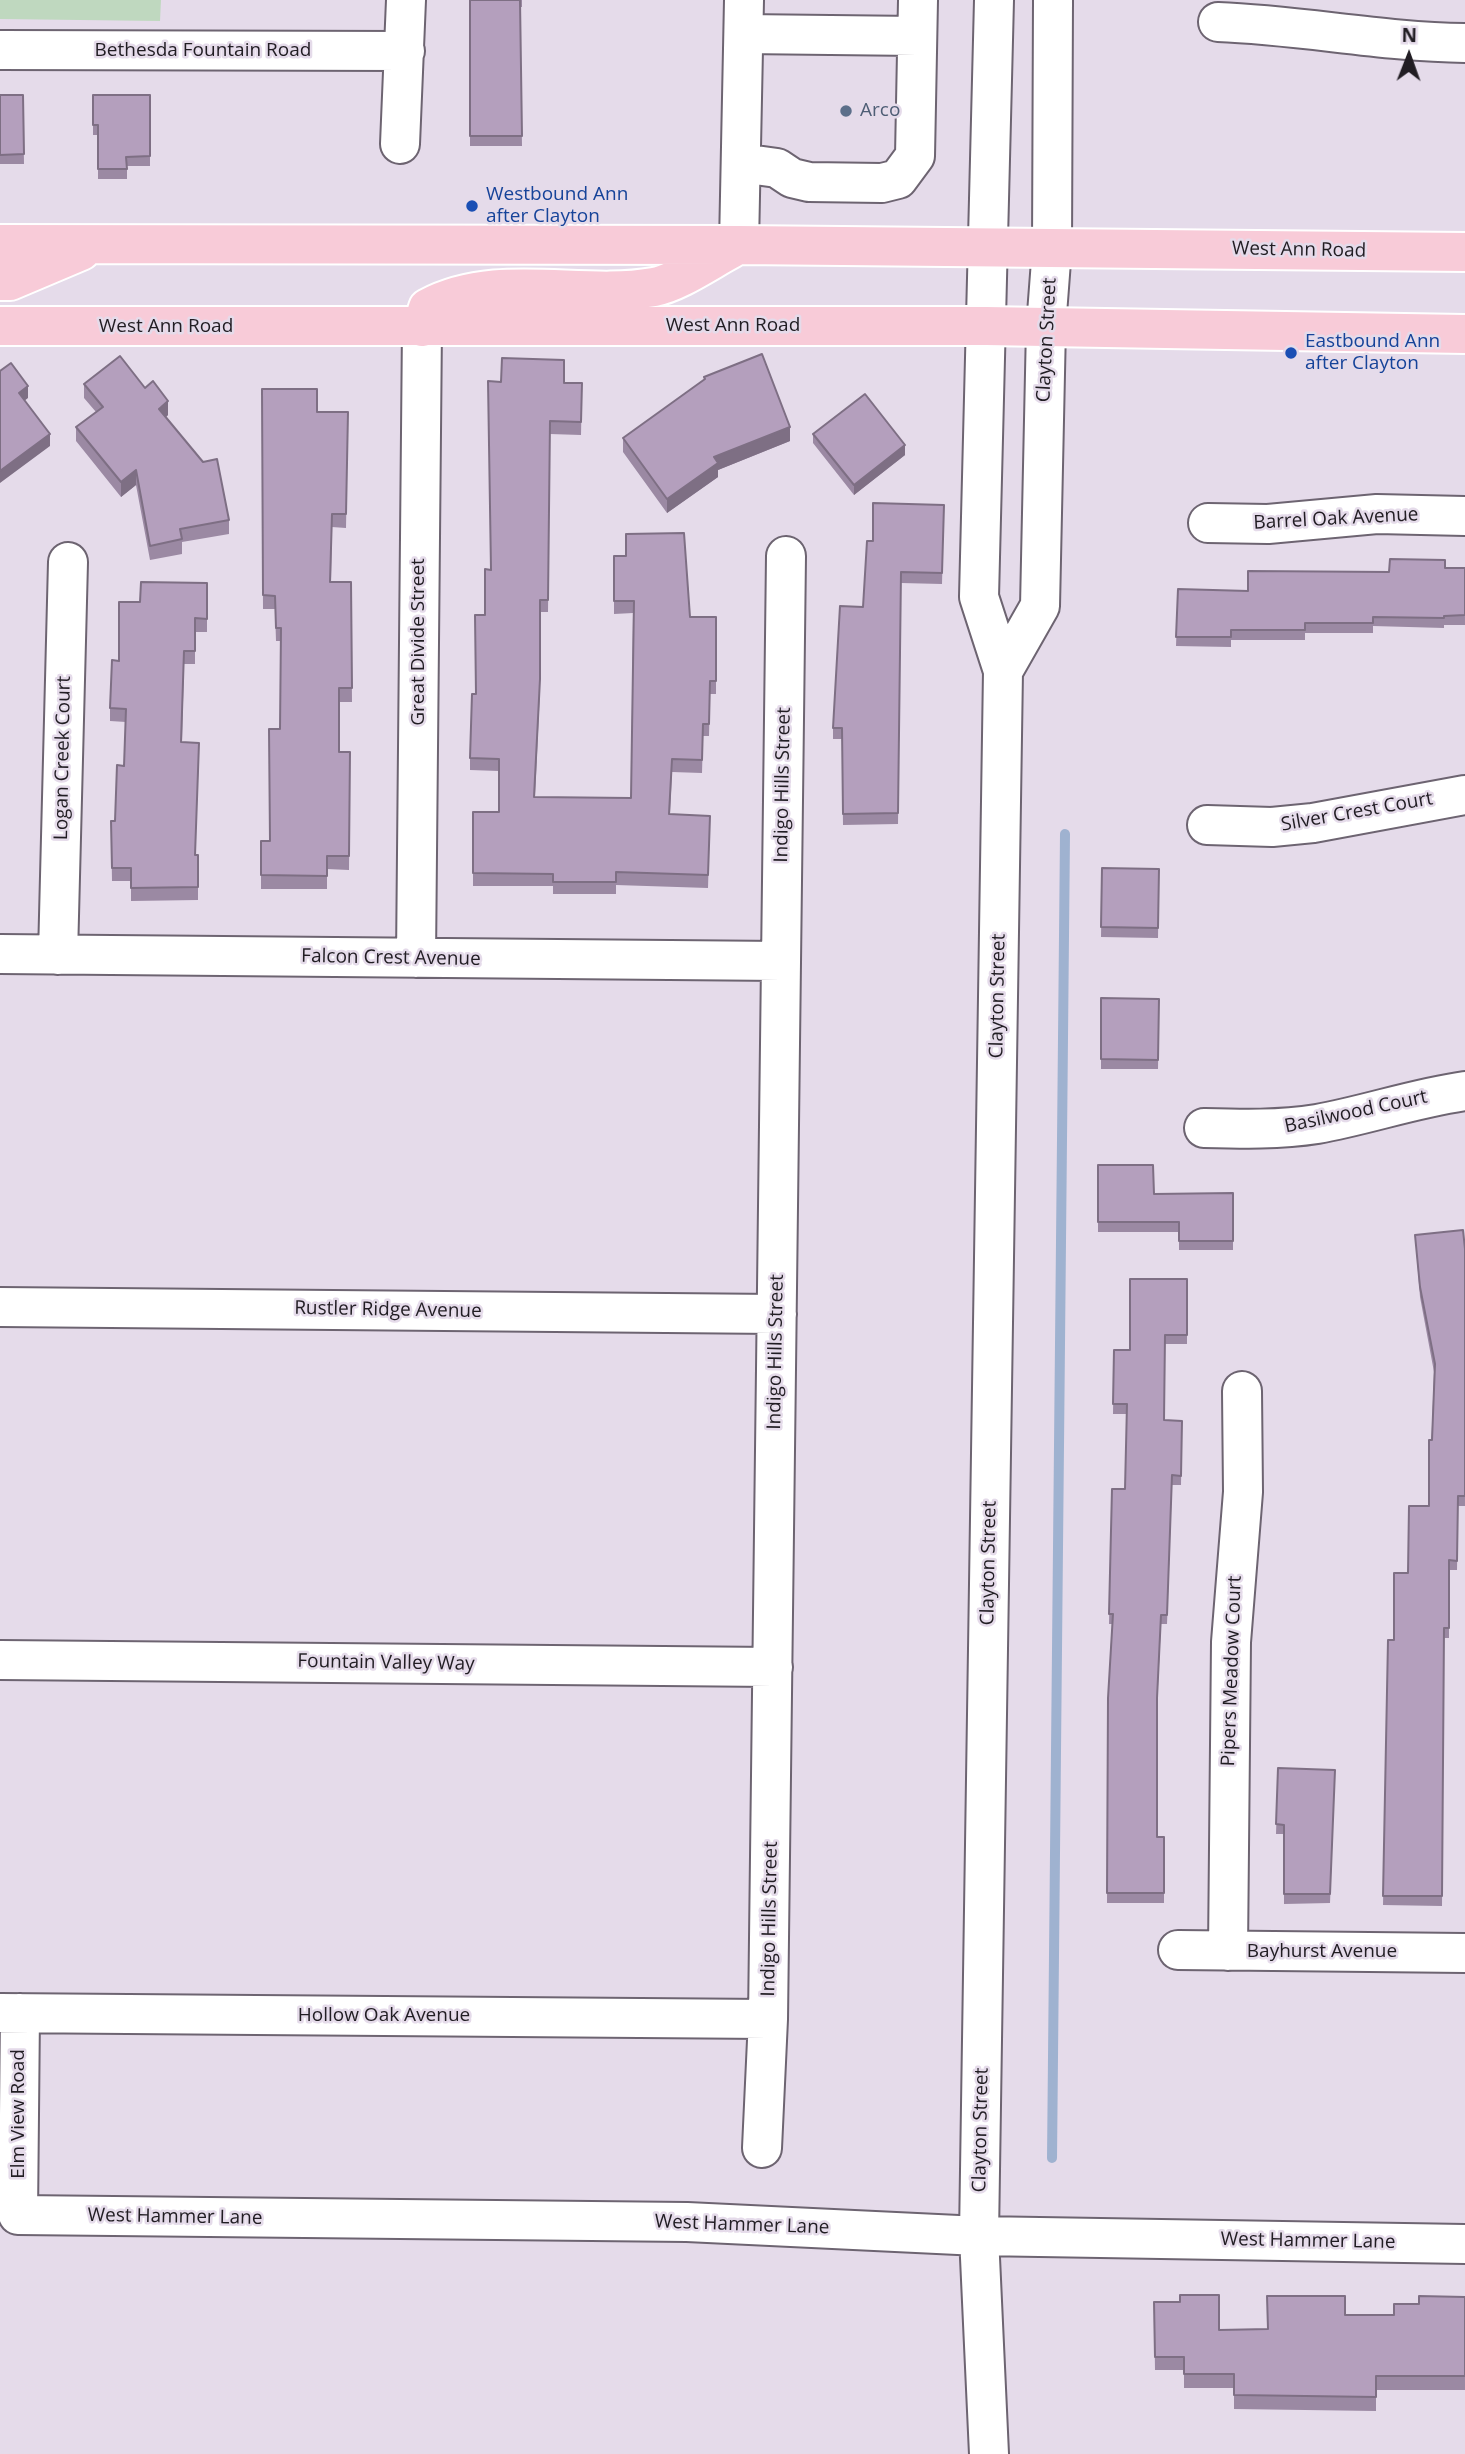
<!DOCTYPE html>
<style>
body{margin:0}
#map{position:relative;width:1465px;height:2454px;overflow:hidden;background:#e5dbea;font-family:"Open Sans",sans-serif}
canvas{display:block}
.north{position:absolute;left:1374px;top:21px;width:70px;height:70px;-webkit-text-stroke:5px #e5dbea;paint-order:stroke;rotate:1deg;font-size:19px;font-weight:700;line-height:28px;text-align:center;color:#211d23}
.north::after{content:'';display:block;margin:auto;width:24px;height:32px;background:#211d23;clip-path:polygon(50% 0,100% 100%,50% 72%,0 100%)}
</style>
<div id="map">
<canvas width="1465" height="2454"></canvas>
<div class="north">N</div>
</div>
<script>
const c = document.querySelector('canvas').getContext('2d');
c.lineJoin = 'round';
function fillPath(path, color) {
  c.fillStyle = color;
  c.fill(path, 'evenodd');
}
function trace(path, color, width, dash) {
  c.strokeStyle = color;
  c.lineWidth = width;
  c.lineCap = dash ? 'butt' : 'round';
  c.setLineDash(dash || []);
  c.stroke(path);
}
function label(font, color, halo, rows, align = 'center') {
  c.font = font + ' "Open Sans",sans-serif';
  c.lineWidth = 5;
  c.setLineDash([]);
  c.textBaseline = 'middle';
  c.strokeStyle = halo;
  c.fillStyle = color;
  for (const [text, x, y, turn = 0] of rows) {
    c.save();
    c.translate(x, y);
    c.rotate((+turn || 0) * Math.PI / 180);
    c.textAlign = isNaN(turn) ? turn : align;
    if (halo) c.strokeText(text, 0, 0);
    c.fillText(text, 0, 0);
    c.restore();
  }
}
fillPath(new Path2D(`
 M 0,0 L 161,0 L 160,21 L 0,19 Z`), '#bfd8bf');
trace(new Path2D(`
 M 1052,2158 L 1065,834`), '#9fb2d0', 10);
const minor = new Path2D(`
 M 1218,22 C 1301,25 1382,42 1465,43
 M 744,34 L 917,36
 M 0,50 L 405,51
 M 400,144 L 406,0
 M 741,163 L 777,168 L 792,178 L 809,182 L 882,183 L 898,179 L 915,156 L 918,0
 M 739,245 L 744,0
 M 1208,523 L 1268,524 L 1377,514 L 1465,516
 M 1003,671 L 1040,606 L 1046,327 L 1052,248 L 1053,0
 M 1207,825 L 1272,827 L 1313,823 L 1465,795
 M 0,954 L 781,961
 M 58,955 L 68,562
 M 416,958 L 422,327
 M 1204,1128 C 1242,1129 1279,1130 1317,1124 C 1367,1115 1415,1098 1465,1091
 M 0,1307 L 777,1314
 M 0,1660 L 773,1667
 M 1178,1950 L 1465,1953
 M 1228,1951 L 1231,1642 L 1243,1492 L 1242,1391
 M 0,2013 L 768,2019
 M 20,2013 L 18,2215 L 687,2222 L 979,2236 L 1465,2244
 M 762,2148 L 768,2019 L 786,556
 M 989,2454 L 979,2236 L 1003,671 L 979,597 L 994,0`);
const major = new Path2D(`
 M 0,244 L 739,245 L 1465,252
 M 0,281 L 10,281 L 81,251
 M 0,326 L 986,326 L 1465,334
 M 422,327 L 428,308 C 497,271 580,300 654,287 C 677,283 710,260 731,249`);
trace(minor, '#6d6471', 42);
trace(major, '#fff', 42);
trace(minor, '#fff', 38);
trace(major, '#f8cbd8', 38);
fillPath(new Path2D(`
 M 470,0 L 522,0 L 522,7 L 520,7 L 522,146 L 470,146 Z
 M 0,95 L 23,95 L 24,164 L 0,164 Z
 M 93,95 L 150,95 L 150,166 L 127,166 L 127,179 L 98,179 L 98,135 L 93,135 Z
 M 704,377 L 790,441 L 718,470 L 718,477 L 667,513 L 623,452 L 623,438 L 704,380 Z
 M 564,383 L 582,383 L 581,435 L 550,434 L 548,612 L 540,612 L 540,691 L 535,797 L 631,798 L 633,613 L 614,614 L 614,556 L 690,617 L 716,617 L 716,694 L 710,694 L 709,736 L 703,736 L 702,773 L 672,772 L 670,814 L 710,816 L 708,888 L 616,885 L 616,894 L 553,894 L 553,886 L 473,886 L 473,812 L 499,812 L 499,771 L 470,770 L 470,758 L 476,694 L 490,570 Z
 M 84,384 L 145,388 L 168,415 L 166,417 L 229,520 L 229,534 L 182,542 L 182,554 L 150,560 L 136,485 L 121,497 L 76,441 L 76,427 L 96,412 L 84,398 Z
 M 262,389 L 317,412 L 348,412 L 346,528 L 332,527 L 331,582 L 351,582 L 352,702 L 339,702 L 339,752 L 350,752 L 349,870 L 327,869 L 327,889 L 261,889 L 261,841 L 270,841 L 280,729 L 281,641 L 276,641 L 275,609 L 263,609 Z
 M 813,434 L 905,455 L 854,495 L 813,443 Z
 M 944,505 L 942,584 L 901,583 L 898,824 L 843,825 L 842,739 L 833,739 L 833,728 L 863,607 L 873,541 Z
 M 1445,568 L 1465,568 L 1465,625 L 1444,625 L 1444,628 L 1373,626 L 1373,633 L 1305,633 L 1305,640 L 1231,640 L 1231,647 L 1176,646 L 1178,589 L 1248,591 L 1389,572 Z
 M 207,583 L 207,632 L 195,632 L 195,664 L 184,664 L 182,742 L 199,756 L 195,855 L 198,855 L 198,900 L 131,901 L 131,881 L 112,881 L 111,821 L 115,821 L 124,766 L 126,722 L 110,721 L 110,708 L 119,661 L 140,602 Z
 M 1102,868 L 1159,869 L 1158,938 L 1101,937 Z
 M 1101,998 L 1159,999 L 1158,1069 L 1101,1069 Z
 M 1098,1165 L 1154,1194 L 1233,1193 L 1233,1250 L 1179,1250 L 1179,1232 L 1098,1232 Z
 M 1415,1235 L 1465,1249 L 1465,1506 L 1458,1506 L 1457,1570 L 1449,1570 L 1449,1638 L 1444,1638 L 1442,1906 L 1383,1905 L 1388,1640 L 1394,1640 L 1408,1573 L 1429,1506 L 1434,1372 L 1420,1297 Z
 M 1187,1279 L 1187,1344 L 1165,1344 L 1164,1420 L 1182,1421 L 1181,1485 L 1172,1485 L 1167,1624 L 1161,1624 L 1157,1707 L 1157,1837 L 1164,1837 L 1164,1903 L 1107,1903 L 1108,1698 L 1112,1624 L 1109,1624 L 1112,1489 L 1125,1489 L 1127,1414 L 1113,1414 L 1114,1350 L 1130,1350 Z
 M 1278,1768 L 1335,1770 L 1330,1903 L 1284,1904 L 1284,1834 L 1276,1834 Z
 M 1465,2297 L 1465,2390 L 1376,2390 L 1376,2411 L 1234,2409 L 1234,2388 L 1184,2388 L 1184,2370 L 1155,2370 L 1154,2302 L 1219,2330 L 1268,2329 L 1345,2315 L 1394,2315 L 1419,2304 Z`), '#9b89a3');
fillPath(new Path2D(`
 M 28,386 L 28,398 L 19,405 L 19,393 Z
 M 168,401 L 168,415 L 159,423 L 159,409 Z
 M 790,427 L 790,441 L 718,470 L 718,477 L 667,513 L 667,499 L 714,457 Z
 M 50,434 L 50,446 L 0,483 L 0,471 Z
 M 905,445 L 905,455 L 854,495 L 854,485 Z
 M 136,470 L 136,485 L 121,497 L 121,482 Z`), '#7e6f84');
const building = new Path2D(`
 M 470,0 L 520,0 L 522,136 L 470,136 Z
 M 0,95 L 23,95 L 24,154 L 0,155 Z
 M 93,95 L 150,95 L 150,156 L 126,157 L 127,169 L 98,169 L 98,125 L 93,125 Z
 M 762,354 L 790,427 L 714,457 L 718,463 L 667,499 L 623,438 L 705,379 L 704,377 Z
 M 120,356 L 145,388 L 153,381 L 168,401 L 159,409 L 203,462 L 217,459 L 229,520 L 180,529 L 182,539 L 150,546 L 136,470 L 121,482 L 76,427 L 103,407 L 84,384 Z
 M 502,358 L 564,360 L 564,383 L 582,383 L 581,422 L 550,421 L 548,600 L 540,600 L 540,679 L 534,797 L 631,798 L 634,601 L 614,601 L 614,556 L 626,556 L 626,534 L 684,533 L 690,617 L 716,617 L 716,681 L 710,681 L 709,724 L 703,724 L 702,760 L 672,759 L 669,814 L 710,816 L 708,875 L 616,872 L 616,882 L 553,882 L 553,874 L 473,873 L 473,812 L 499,812 L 499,759 L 470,758 L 472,694 L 476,694 L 475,615 L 485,615 L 485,569 L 491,570 L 488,381 L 501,382 Z
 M 11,363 L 28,386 L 19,393 L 50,434 L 0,471 L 0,371 Z
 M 262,389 L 317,389 L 317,412 L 348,412 L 346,514 L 332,514 L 330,582 L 351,582 L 352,688 L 339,688 L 339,752 L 350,752 L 349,856 L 327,856 L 327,876 L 261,875 L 261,841 L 270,841 L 269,729 L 280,729 L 281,628 L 276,628 L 275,596 L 263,595 Z
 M 865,394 L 905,445 L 854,485 L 813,434 Z
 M 873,503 L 944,505 L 942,573 L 901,572 L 898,813 L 843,814 L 842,728 L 833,728 L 840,606 L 863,607 L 867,541 L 873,541 Z
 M 1390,559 L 1445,560 L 1445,568 L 1465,568 L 1465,615 L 1444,616 L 1444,618 L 1373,617 L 1373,623 L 1305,623 L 1305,630 L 1231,630 L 1231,637 L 1176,637 L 1178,589 L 1248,591 L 1248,571 L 1389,572 Z
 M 141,582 L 207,583 L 207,619 L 195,618 L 195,651 L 184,651 L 181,742 L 199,743 L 195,855 L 198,855 L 198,887 L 131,888 L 131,868 L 112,868 L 111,821 L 115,821 L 117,765 L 124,766 L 126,709 L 110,708 L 112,660 L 119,661 L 119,602 L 140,602 Z
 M 1102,868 L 1159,869 L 1158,928 L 1101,927 Z
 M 1101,998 L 1159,999 L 1158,1060 L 1101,1059 Z
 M 1098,1165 L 1153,1165 L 1154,1194 L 1233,1193 L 1233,1241 L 1179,1241 L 1179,1222 L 1098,1222 Z
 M 1463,1230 L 1465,1249 L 1465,1496 L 1458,1496 L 1457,1561 L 1449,1560 L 1449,1628 L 1444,1628 L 1442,1896 L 1383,1896 L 1388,1640 L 1394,1640 L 1394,1573 L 1408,1573 L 1409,1506 L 1429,1506 L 1429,1440 L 1432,1440 L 1435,1364 L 1420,1287 L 1415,1235 Z
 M 1130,1279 L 1187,1279 L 1187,1335 L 1165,1335 L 1164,1420 L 1182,1421 L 1181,1476 L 1172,1475 L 1167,1615 L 1161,1615 L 1157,1698 L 1157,1837 L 1164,1837 L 1164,1893 L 1107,1893 L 1108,1698 L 1113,1614 L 1109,1614 L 1112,1489 L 1125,1489 L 1127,1404 L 1113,1404 L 1114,1350 L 1130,1350 Z
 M 1278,1768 L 1335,1770 L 1330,1894 L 1284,1894 L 1284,1825 L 1276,1824 Z
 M 1180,2295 L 1219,2295 L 1219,2330 L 1268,2329 L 1267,2296 L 1345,2296 L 1345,2315 L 1394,2315 L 1394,2304 L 1419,2304 L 1419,2296 L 1465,2297 L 1465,2376 L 1376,2376 L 1376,2397 L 1234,2395 L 1234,2374 L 1184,2374 L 1184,2357 L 1155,2357 L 1154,2302 L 1180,2302 Z`);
fillPath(building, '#b49fbd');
trace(building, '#7e6f84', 2);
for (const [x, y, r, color] of [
 [846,111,7,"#5c6f8a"],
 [472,206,7,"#1a4fb4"],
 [1291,353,7,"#1a4fb4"]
]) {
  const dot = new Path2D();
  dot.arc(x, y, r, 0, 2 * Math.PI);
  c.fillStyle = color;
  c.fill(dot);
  trace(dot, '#e5dbea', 2.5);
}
label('19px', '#211d23', '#e5dbea', [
 ["Bethesda Fountain Road",203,51],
 ["West Ann Road",1299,250,1],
 ["West Ann Road",733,326],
 ["West Ann Road",166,327],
 ["Clayton Street",1047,340,-87],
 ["Barrel Oak Avenue",1336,519,-3],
 ["Great Divide Street",419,642,-90],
 ["Logan Creek Court",63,758,-89],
 ["Indigo Hills Street",783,785,-89],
 ["Silver Crest Court",1357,812,-10],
 ["Falcon Crest Avenue",391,958,1],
 ["Clayton Street",998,996,-89],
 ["Basilwood Court",1356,1112,-12],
 ["Rustler Ridge Avenue",388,1310,1],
 ["Indigo Hills Street",776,1352,-89],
 ["Clayton Street",989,1563,-89],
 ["Fountain Valley Way",386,1663,1],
 ["Pipers Meadow Court",1232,1671,-88],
 ["Indigo Hills Street",770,1919,-89],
 ["Bayhurst Avenue",1322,1952],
 ["Hollow Oak Avenue",384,2016],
 ["Elm View Road",19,2114,-90],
 ["Clayton Street",981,2130,-89],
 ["West Hammer Lane",175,2217,1],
 ["West Hammer Lane",742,2225,2],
 ["West Hammer Lane",1308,2241,1]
]);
label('19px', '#4e5e75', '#e5dbea', [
 ["Arco",860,111]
], 'left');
label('19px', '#164399', '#e5dbea', [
 ["Westbound Ann",486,195],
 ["after Clayton",486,217],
 ["Eastbound Ann",1305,342],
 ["after Clayton",1305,364]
], 'left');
</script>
